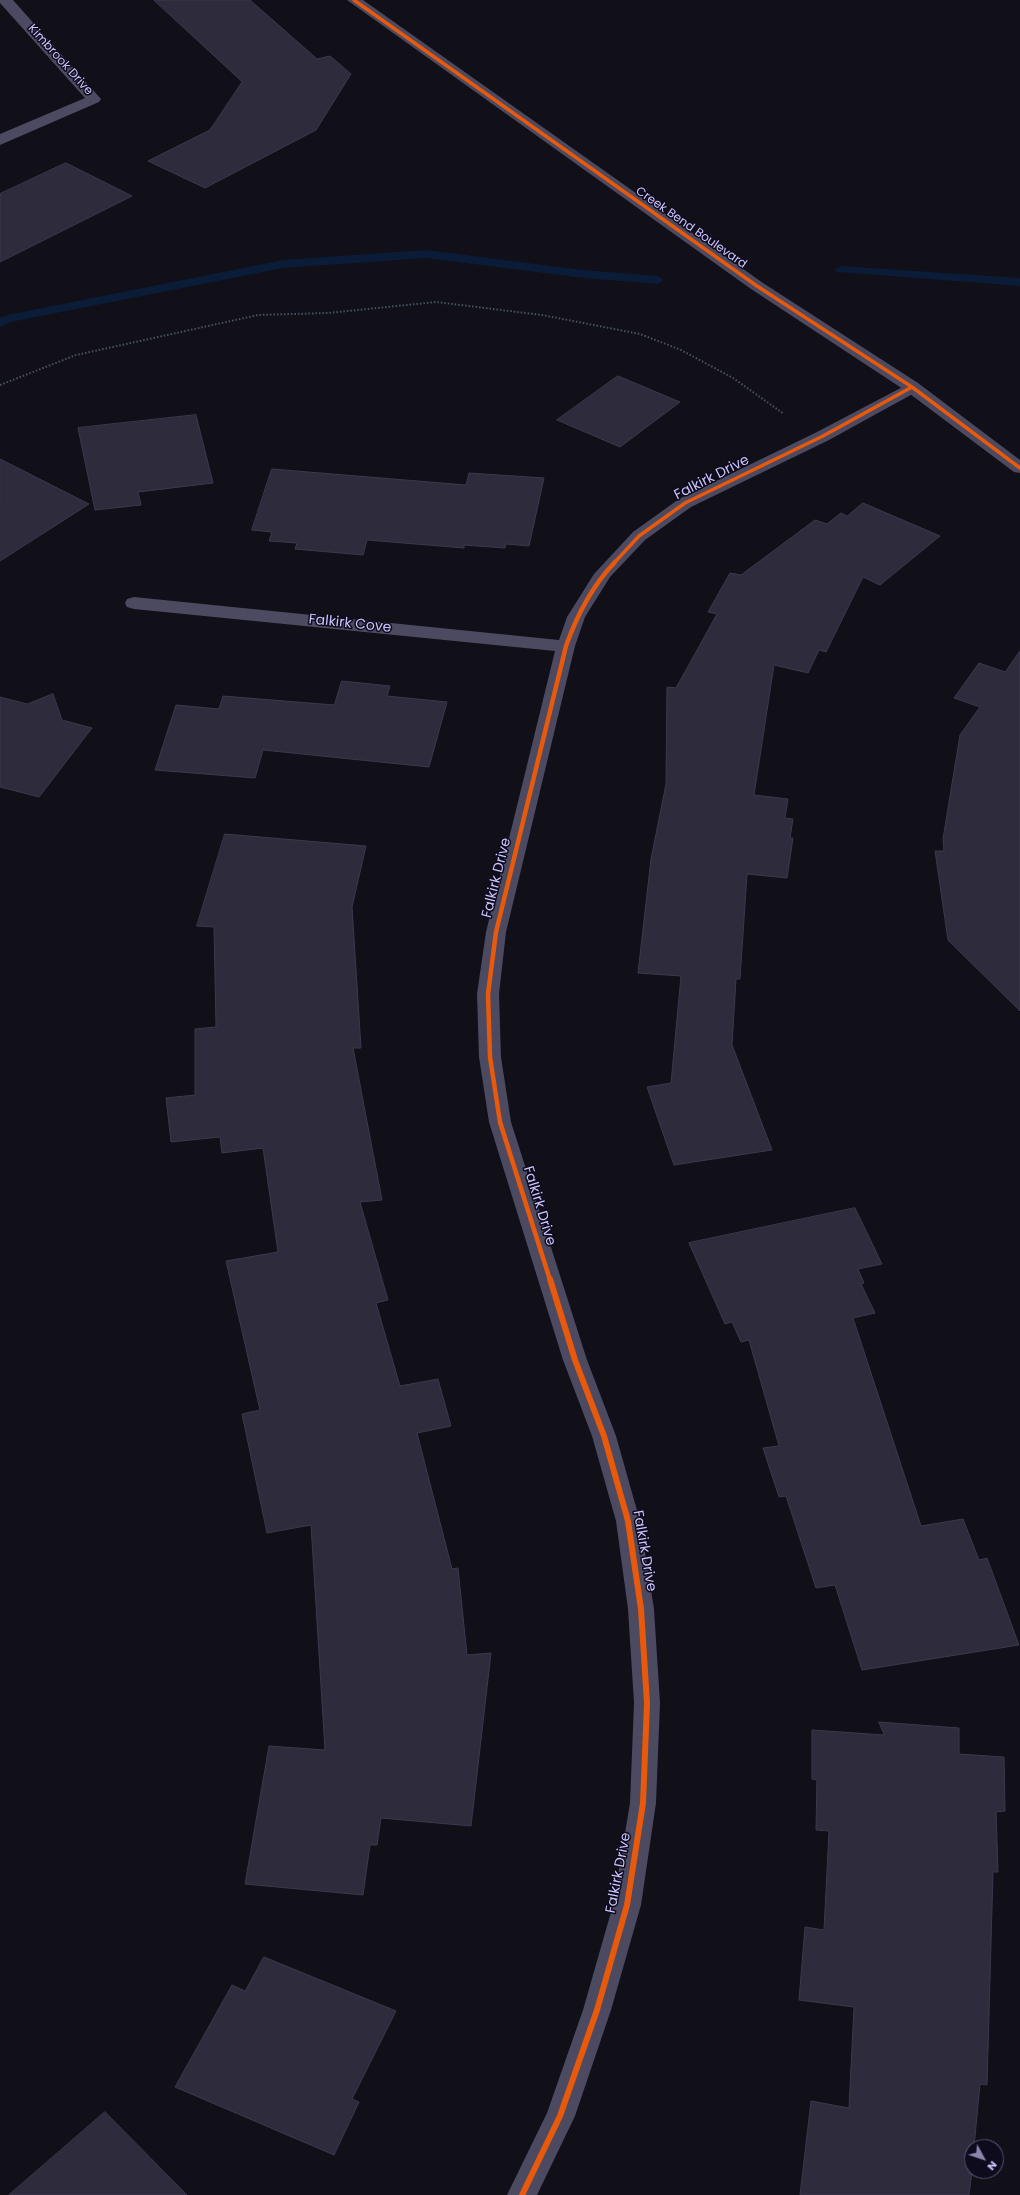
<!DOCTYPE html>
<style>
body{margin:0}
#map{position:relative;width:1020px;height:2195px;overflow:hidden;background:#110f18;font-family:Poppins,sans-serif}
canvas{display:block}
.north{position:absolute;left:964px;top:2139px;width:40px;height:40px;box-sizing:border-box;background:#0e0b1c;border:1px solid #5a5677;border-radius:50%;rotate:130deg;font-size:11px;font-weight:700;line-height:16px;text-align:center;color:#ccc6ff}
.north::after{content:'';display:block;margin:auto;width:14px;height:18px;background:#8b86ae;clip-path:polygon(50% 0,100% 100%,50% 72%,0 100%)}
</style>
<div id="map">
<canvas width="1020" height="2195"></canvas>
<div class="north">N</div>
</div>
<script>
const c = document.querySelector('canvas').getContext('2d');
c.lineJoin = 'round';
function fillPath(path, color) {
  c.fillStyle = color;
  c.fill(path, 'evenodd');
}
function trace(path, color, width, dash) {
  c.strokeStyle = color;
  c.lineWidth = width;
  c.lineCap = dash ? 'butt' : 'round';
  c.setLineDash(dash || []);
  c.stroke(path);
}
function label(font, color, halo, rows, align = 'center') {
  c.font = font + ' Poppins,sans-serif';
  c.lineWidth = 3;
  c.setLineDash([]);
  c.textBaseline = 'middle';
  c.strokeStyle = halo;
  c.fillStyle = color;
  for (const [text, x, y, turn = 0] of rows) {
    c.save();
    c.translate(x, y);
    c.rotate((+turn || 0) * Math.PI / 180);
    c.textAlign = isNaN(turn) ? turn : align;
    if (halo) c.strokeText(text, 0, 0);
    c.fillText(text, 0, 0);
    c.restore();
  }
}
fillPath(new Path2D(`
 M 426,250 L 583,270 L 658,276 L 664,280 L 658,284 L 583,278 L 426,258 L 283,268 L 11,322 L 0,327 L 0,318 L 7,315 L 283,260 Z
 M 841,266 L 1020,278 L 1020,286 L 837,272 L 835,270 L 837,268 Z`), '#0b1c39');
const building = new Path2D(`
 M 154,0 L 250,0 L 317,59 L 330,56 L 351,74 L 316,130 L 205,188 L 148,161 L 210,130 L 242,82 Z
 M 66,163 L 132,196 L 0,262 L 0,194 Z
 M 618,376 L 680,402 L 620,447 L 557,420 Z
 M 196,415 L 213,483 L 138,492 L 141,505 L 95,510 L 78,428 Z
 M 0,459 L 89,504 L 0,561 Z
 M 272,469 L 466,485 L 469,473 L 544,478 L 529,546 L 506,544 L 505,548 L 464,545 L 464,548 L 367,540 L 363,555 L 295,549 L 297,543 L 269,541 L 272,532 L 252,530 Z
 M 863,503 L 940,536 L 880,585 L 863,577 L 826,652 L 819,650 L 808,673 L 774,665 L 754,795 L 788,799 L 785,818 L 793,819 L 790,838 L 793,838 L 787,878 L 747,874 L 740,979 L 736,979 L 732,1045 L 772,1150 L 674,1165 L 647,1087 L 671,1083 L 681,976 L 638,973 L 651,859 L 666,784 L 667,687 L 676,688 L 717,614 L 708,612 L 730,573 L 741,575 L 815,520 L 827,524 L 841,513 L 847,516 Z
 M 1020,651 L 1020,1011 L 948,940 L 935,851 L 944,851 L 943,839 L 960,735 L 980,707 L 954,698 L 979,663 L 1005,672 Z
 M 342,681 L 390,686 L 387,696 L 447,702 L 429,767 L 263,750 L 255,778 L 155,770 L 176,705 L 219,709 L 223,696 L 334,705 Z
 M 53,694 L 62,720 L 92,728 L 39,797 L 0,787 L 0,697 L 27,704 Z
 M 225,834 L 366,846 L 352,907 L 361,1048 L 353,1048 L 382,1200 L 360,1202 L 388,1300 L 376,1303 L 400,1386 L 438,1379 L 451,1426 L 417,1433 L 452,1569 L 458,1568 L 467,1655 L 491,1653 L 471,1826 L 381,1818 L 377,1845 L 370,1845 L 363,1895 L 245,1884 L 269,1746 L 325,1750 L 311,1525 L 267,1533 L 242,1414 L 260,1410 L 226,1261 L 278,1252 L 263,1148 L 222,1153 L 220,1137 L 171,1142 L 166,1098 L 195,1095 L 195,1029 L 216,1027 L 214,927 L 197,926 Z
 M 855,1208 L 882,1264 L 858,1269 L 864,1283 L 861,1284 L 875,1313 L 853,1318 L 921,1526 L 963,1519 L 979,1560 L 987,1558 L 1019,1645 L 862,1670 L 835,1585 L 816,1588 L 786,1496 L 779,1497 L 763,1448 L 779,1446 L 749,1340 L 741,1342 L 732,1322 L 725,1324 L 689,1243 Z
 M 879,1722 L 959,1728 L 959,1754 L 1004,1757 L 1005,1811 L 996,1812 L 998,1872 L 993,1872 L 987,2085 L 980,2084 L 974,2147 L 972,2147 L 972,2171 L 969,2195 L 800,2195 L 811,2101 L 849,2108 L 854,2007 L 799,2000 L 805,1927 L 824,1930 L 829,1831 L 816,1830 L 817,1780 L 812,1779 L 812,1730 L 884,1735 Z
 M 264,1957 L 396,2011 L 352,2099 L 359,2102 L 334,2155 L 175,2087 L 232,1985 L 245,1991 Z
 M 105,2112 L 187,2195 L 9,2195 Z`);
fillPath(building, '#2e2b3c');
trace(building, '#3c394d', 1);
trace(new Path2D(`
 M 0,385 L 76,355 L 258,315 L 328,313 L 436,302 L 542,315 L 640,334 L 681,350 L 733,378 L 784,414`), '#475561', 2, [1.5, 2]);
fillPath(new Path2D(`
 M 0,0 L 13,0 L 101,99 L 99,102 L 0,145 L 0,134 L 85,98 L 0,3 Z
 M 912,382 L 918,383 L 921,387 L 918,391 L 829,440 L 691,507 L 645,540 L 610,577 L 585,617 L 575,646 L 506,932 L 499,994 L 501,1057 L 511,1122 L 587,1360 L 616,1436 L 640,1521 L 654,1609 L 660,1703 L 656,1803 L 641,1905 L 611,2010 L 575,2116 L 537,2195 L 507,2195 L 547,2113 L 583,2010 L 613,1905 L 630,1803 L 634,1703 L 628,1609 L 616,1521 L 592,1436 L 563,1360 L 489,1122 L 479,1057 L 477,994 L 486,932 L 555,651 L 134,609 L 127,607 L 125,603 L 127,599 L 134,597 L 559,640 L 567,617 L 594,574 L 633,532 L 679,499 L 817,432 Z`), '#4b4a61');
fillPath(new Path2D(`
 M 347,0 L 363,0 L 763,283 L 918,383 L 1020,460 L 1020,473 L 1014,472 L 906,391 L 751,289 Z`), '#4b4a61');
trace(new Path2D(`
 M 354,0 L 757,286 L 912,387 L 1020,468
 M 614,563 L 639,536 L 685,503 L 823,436 L 912,387`), '#e8590c', 3.5);
trace(new Path2D(`
 M 550,1280 L 500,1122 L 490,1057 L 488,994 L 496,932 L 566,646 C 577,615 592,586 615,562`), '#e8590c', 4.5);
trace(new Path2D(`
 M 522,2195 L 560,2116 L 597,2010 L 627,1905 L 643,1803 L 647,1703 L 641,1609 L 628,1521 L 604,1436 L 575,1360 L 550,1279`), '#e8590c', 6);
label('12px', '#ccc6ff', '#0e0b1c', [
 ["Kimbrook Drive",60,60,48],
 ["Creek Bend Boulevard",691,228,35]
]);
label('14px', '#ccc6ff', '#0e0b1c', [
 ["Falkirk Drive",712,478,-27],
 ["Falkirk Cove",350,624,6],
 ["Falkirk Drive",497,878,-76],
 ["Falkirk Drive",539,1206,73],
 ["Falkirk Drive",644,1551,80],
 ["Falkirk Drive",619,1873,-79]
]);
</script>
